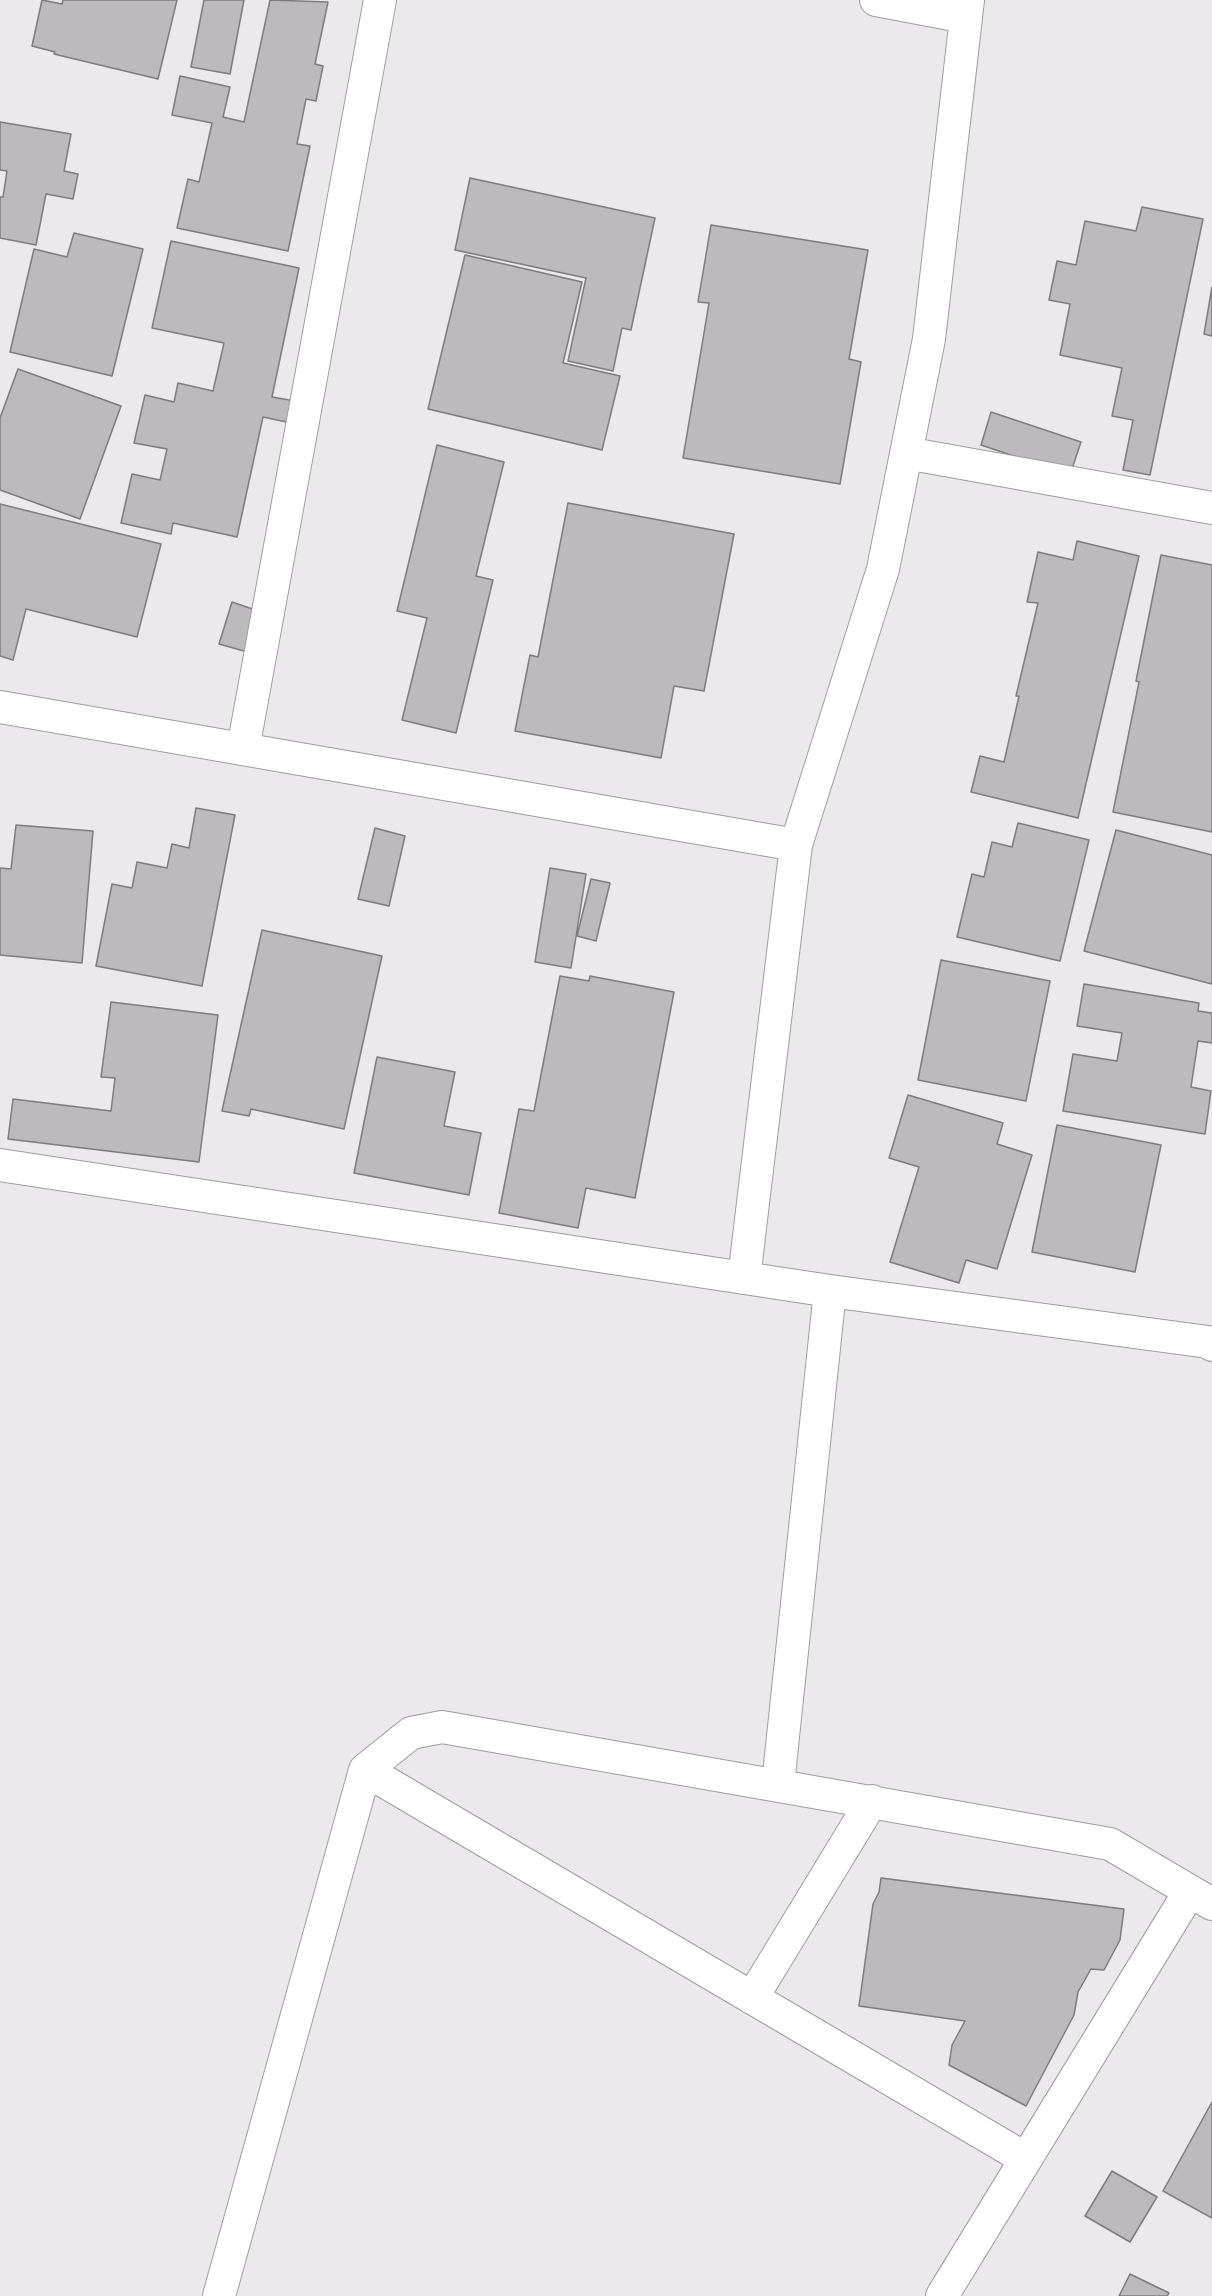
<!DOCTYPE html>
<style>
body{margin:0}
canvas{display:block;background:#ebe9ec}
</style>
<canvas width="1212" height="2296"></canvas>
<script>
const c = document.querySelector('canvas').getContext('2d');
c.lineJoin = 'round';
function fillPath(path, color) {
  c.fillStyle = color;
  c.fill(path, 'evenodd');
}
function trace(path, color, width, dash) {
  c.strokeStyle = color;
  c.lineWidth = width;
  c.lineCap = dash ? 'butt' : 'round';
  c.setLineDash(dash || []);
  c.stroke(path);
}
const building = new Path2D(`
 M 42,0 L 62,4 L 63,0 L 177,0 L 158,79 L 54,54 L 55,52 L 32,46 Z
 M 204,0 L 244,0 L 230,74 L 191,67 Z
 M 270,0 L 328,2 L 315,64 L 323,66 L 316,101 L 306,99 L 297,144 L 310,146 L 288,251 L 177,228 L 188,179 L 199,182 L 212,123 L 172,115 L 180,76 L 230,87 L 223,117 L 244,122 Z
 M 0,122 L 71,134 L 64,171 L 78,174 L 73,199 L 46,194 L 36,245 L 0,238 L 0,197 L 3,197 L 7,171 L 0,170 Z
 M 470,178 L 655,218 L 631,330 L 622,328 L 613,371 L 568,361 L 586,278 L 455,250 Z
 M 1142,207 L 1203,219 L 1150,475 L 1123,470 L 1133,420 L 1112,416 L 1122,368 L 1060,355 L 1070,304 L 1049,300 L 1057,261 L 1076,265 L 1085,221 L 1136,231 Z
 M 711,225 L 868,250 L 849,359 L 861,362 L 840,484 L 683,458 L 709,303 L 698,302 Z
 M 74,233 L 143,249 L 112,376 L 10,352 L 34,249 L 67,257 Z
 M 171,241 L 299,268 L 272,397 L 295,401 L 291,423 L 263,417 L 237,537 L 173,523 L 171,534 L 121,523 L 132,474 L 160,480 L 167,449 L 134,443 L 145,395 L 174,402 L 178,383 L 213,391 L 224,343 L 152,328 Z
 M 465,255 L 582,282 L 563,363 L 620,376 L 602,450 L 428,409 Z
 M 1212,287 L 1212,336 L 1204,334 Z
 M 18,369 L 121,406 L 80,519 L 0,490 L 0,418 Z
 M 991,412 L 1081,442 L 1070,475 L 981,445 Z
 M 437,445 L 504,462 L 476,576 L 493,580 L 456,733 L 402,720 L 427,618 L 397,611 Z
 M 568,503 L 734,534 L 704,691 L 674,686 L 661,758 L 515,731 L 530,655 L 538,657 Z
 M 0,504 L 161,544 L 137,637 L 26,609 L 13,660 L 0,656 Z
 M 1077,541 L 1139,556 L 1078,818 L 971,792 L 980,756 L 1004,762 L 1019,696 L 1016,696 L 1038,603 L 1027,602 L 1038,552 L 1073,560 Z
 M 1161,555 L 1212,565 L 1212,832 L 1113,812 L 1139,682 L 1136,681 Z
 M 232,602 L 264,613 L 251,653 L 219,644 Z
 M 196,808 L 235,815 L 202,986 L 96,966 L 112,884 L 132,888 L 137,862 L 167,868 L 172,844 L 189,848 Z
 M 1018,823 L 1089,840 L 1060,961 L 957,937 L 972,874 L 984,877 L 992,842 L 1012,847 Z
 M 16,825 L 93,831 L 82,963 L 0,955 L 0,868 L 11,869 Z
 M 375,828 L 405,836 L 389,906 L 358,899 Z
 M 1116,830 L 1212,855 L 1212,984 L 1084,951 Z
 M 550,868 L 586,874 L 571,968 L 535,962 Z
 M 591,879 L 610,883 L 596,941 L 577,936 Z
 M 262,930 L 382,956 L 344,1129 L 251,1109 L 249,1116 L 222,1111 Z
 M 941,960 L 1050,981 L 1026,1101 L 918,1080 Z
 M 560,976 L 589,981 L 590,976 L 674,992 L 635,1198 L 586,1188 L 578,1228 L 499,1213 L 519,1109 L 534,1111 Z
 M 1084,984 L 1199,1003 L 1198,1011 L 1212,1013 L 1212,1043 L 1198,1041 L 1191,1087 L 1211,1091 L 1205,1134 L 1063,1111 L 1073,1054 L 1117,1061 L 1122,1033 L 1077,1026 Z
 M 111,1002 L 218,1015 L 199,1162 L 8,1139 L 13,1099 L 111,1111 L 115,1078 L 101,1077 Z
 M 377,1057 L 455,1072 L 444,1126 L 481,1133 L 469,1195 L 354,1173 Z
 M 908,1095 L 1003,1123 L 997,1144 L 1032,1155 L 997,1269 L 966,1260 L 959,1283 L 890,1262 L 919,1167 L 889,1158 Z
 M 1057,1125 L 1161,1145 L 1135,1272 L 1032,1252 Z
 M 881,1878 L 1124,1909 L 1120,1940 L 1104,1970 L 1091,1969 L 1078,1992 L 1074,2015 L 1026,2106 L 949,2065 L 952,2045 L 965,2021 L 859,2006 L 873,1904 L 879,1892 Z
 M 1212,2102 L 1212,2218 L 1163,2191 Z
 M 1112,2171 L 1157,2197 L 1130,2242 L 1085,2216 Z
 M 1130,2274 L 1169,2293 L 1167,2296 L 1119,2296 Z`);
fillPath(building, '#bcbabd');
trace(building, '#7e7c7f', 1.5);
const minor = new Path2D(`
 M 876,0 L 966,17
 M 906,453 L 1212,508
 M 0,707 L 796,845
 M 243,749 L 380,0
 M 0,1165 L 830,1291 L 1208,1342 L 1212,1345
 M 744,1278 L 796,845 L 883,569 L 929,339 L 968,0
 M 365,1770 L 1026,2159
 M 778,1784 L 830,1291
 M 752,1998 L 872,1801
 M 219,2296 L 365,1770 L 411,1733 L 442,1727 L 1110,1844 L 1212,1904
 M 942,2296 L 1190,1891`);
trace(minor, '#9e9d9f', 34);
trace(minor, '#fff', 32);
</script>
